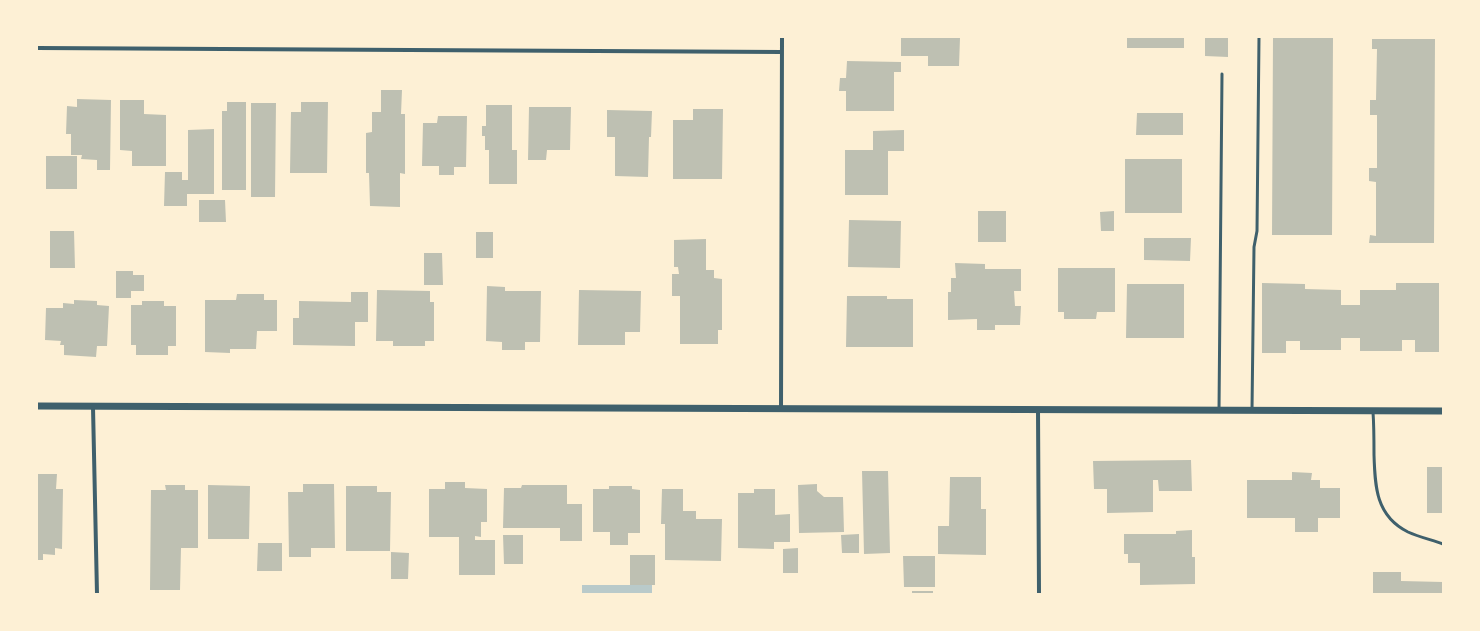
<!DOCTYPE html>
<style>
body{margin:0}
#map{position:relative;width:1480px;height:631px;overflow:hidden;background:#fdf0d5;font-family:Lora,serif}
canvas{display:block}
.frame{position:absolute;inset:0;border:38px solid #fdf0d5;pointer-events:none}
</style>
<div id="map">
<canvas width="1480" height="631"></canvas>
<div class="frame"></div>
</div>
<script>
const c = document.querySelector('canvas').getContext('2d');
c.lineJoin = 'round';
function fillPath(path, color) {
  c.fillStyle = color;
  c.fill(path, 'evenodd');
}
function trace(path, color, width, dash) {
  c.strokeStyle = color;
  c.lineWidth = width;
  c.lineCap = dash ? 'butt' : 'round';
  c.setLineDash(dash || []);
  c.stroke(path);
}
fillPath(new Path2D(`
 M 582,585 L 652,585 L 652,594 L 582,594 Z`), '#b9caca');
fillPath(new Path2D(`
 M 901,37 L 960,38 L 959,66 L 928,66 L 928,56 L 901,56 Z
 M 1127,37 L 1184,37 L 1184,48 L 1127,48 Z
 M 1205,37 L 1228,37 L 1228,57 L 1205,56 Z
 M 1273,37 L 1333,37 L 1332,235 L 1272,235 Z
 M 1372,39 L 1435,39 L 1434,243 L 1369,243 L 1370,235 L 1376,236 L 1376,182 L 1369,181 L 1369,168 L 1377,168 L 1377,115 L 1370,115 L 1370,100 L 1376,100 L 1377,49 L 1372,49 Z
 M 847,61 L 901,62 L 901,72 L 894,72 L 894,111 L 846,111 L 846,91 L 839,91 L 840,78 L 846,78 Z
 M 381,90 L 402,90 L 401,114 L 405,114 L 405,174 L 400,173 L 400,207 L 370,206 L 369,173 L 366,173 L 366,133 L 372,132 L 372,112 L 381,112 Z
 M 77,99 L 111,100 L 110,170 L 97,170 L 97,160 L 81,159 L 82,155 L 71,155 L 71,134 L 66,134 L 67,106 L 77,107 Z
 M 120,100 L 144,100 L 144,114 L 166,115 L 166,166 L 132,166 L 132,151 L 120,150 Z
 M 227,102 L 246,102 L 246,190 L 222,190 L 222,111 L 227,111 Z
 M 301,102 L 328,102 L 327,173 L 290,173 L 291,112 L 301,112 Z
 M 251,103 L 276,103 L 275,197 L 251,197 Z
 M 486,105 L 512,105 L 512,150 L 517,150 L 517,184 L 489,184 L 489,150 L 485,150 L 485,136 L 482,136 L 482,126 L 486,126 Z
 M 529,107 L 571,107 L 570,150 L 547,150 L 546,160 L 528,160 Z
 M 693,109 L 723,109 L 722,179 L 673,179 L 673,120 L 693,120 Z
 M 607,110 L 652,111 L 651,137 L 649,137 L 648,177 L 615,176 L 615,137 L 607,137 Z
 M 1137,113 L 1183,113 L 1183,135 L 1136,135 Z
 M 438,116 L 467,116 L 466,167 L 454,167 L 454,175 L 439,175 L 439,166 L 422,166 L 423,123 L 437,123 Z
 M 214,129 L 214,194 L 187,194 L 187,206 L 164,206 L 165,172 L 182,172 L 182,180 L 188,180 L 188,130 Z
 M 904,130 L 904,151 L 888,151 L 888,195 L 845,195 L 845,150 L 873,150 L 873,131 Z
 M 46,156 L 77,156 L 77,189 L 46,189 Z
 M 1125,159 L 1182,159 L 1182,213 L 1125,213 Z
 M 199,200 L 225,200 L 226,222 L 199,222 Z
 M 978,211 L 1006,211 L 1006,242 L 978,242 Z
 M 1114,211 L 1114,231 L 1101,231 L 1100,212 Z
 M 849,220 L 901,221 L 900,268 L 848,267 Z
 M 50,231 L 74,231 L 75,268 L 50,268 Z
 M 476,232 L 493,232 L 493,258 L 476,258 Z
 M 1144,238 L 1191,238 L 1190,261 L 1144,260 Z
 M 706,239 L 706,270 L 714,270 L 714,278 L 722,279 L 722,330 L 718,330 L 718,344 L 680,344 L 680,296 L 672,296 L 672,274 L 679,274 L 678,267 L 674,267 L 674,240 Z
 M 424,253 L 442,253 L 443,285 L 424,285 Z
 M 955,263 L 985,264 L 985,269 L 1021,269 L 1021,291 L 1014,291 L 1015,306 L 1021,306 L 1020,325 L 995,325 L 995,330 L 977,330 L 977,319 L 948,320 L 948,292 L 951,292 L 951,278 L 956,278 Z
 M 1058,268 L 1115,268 L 1115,312 L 1097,312 L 1096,319 L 1064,319 L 1064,312 L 1058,312 Z
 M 116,271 L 133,271 L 133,275 L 144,275 L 144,291 L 131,291 L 131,298 L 116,298 Z
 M 1262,283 L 1305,284 L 1305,289 L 1341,290 L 1341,305 L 1360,305 L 1360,290 L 1396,290 L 1396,283 L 1439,283 L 1439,352 L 1415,352 L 1415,340 L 1402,340 L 1402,351 L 1360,351 L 1360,338 L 1341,338 L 1341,350 L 1300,350 L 1300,341 L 1286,341 L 1286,353 L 1262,353 Z
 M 1127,284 L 1184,284 L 1184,338 L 1126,338 Z
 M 487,286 L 505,287 L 505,291 L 541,291 L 540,342 L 525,342 L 525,350 L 502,350 L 502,342 L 486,341 Z
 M 377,290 L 430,291 L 430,302 L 434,302 L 434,341 L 425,341 L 425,346 L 393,346 L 393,341 L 376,341 Z
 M 579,290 L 641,291 L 640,332 L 625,332 L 625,345 L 578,345 Z
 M 351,292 L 368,292 L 368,322 L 355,322 L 355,346 L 293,345 L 293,318 L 299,318 L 299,301 L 351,302 Z
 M 237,294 L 264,294 L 264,300 L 277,300 L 277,331 L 257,331 L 256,349 L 230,349 L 230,353 L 205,352 L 205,300 L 236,300 Z
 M 847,296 L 887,296 L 887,299 L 913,299 L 913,347 L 846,347 Z
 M 74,300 L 97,301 L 97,305 L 109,306 L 107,346 L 97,346 L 96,357 L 64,355 L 64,345 L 60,345 L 61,341 L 45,340 L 46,308 L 63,308 L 63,303 L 74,304 Z
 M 142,301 L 164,301 L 164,306 L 176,306 L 176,346 L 168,346 L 168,355 L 136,355 L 136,345 L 131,345 L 131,305 L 142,305 Z
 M 1191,460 L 1192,491 L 1159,491 L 1158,480 L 1153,480 L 1153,512 L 1107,513 L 1107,489 L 1094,489 L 1093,461 Z
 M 1427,467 L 1443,467 L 1443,513 L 1427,513 Z
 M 862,471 L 888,471 L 890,553 L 864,554 Z
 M 1292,472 L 1312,473 L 1311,480 L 1320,480 L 1320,488 L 1340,488 L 1340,518 L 1318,518 L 1318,532 L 1295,532 L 1295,518 L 1247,518 L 1247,480 L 1292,480 Z
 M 37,474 L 57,474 L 56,489 L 63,489 L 62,549 L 55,548 L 55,555 L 43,554 L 43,560 L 37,560 Z
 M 950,477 L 981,477 L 981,509 L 986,509 L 986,555 L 938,554 L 938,526 L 949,526 Z
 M 445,482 L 465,482 L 465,488 L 487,489 L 487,522 L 481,522 L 481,537 L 475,536 L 475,540 L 495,540 L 495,575 L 459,575 L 459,537 L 429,537 L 429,489 L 445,489 Z
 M 303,484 L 334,484 L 335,548 L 311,548 L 311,557 L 289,557 L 288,492 L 303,492 Z
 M 817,484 L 817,491 L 824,497 L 843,497 L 844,532 L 799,533 L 798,485 Z
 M 165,485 L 185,485 L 185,490 L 198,490 L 198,548 L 181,548 L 180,590 L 150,590 L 151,490 L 166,490 Z
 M 208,485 L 250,486 L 249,539 L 208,539 Z
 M 522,485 L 567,485 L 567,504 L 582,504 L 582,541 L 560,541 L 560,528 L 503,528 L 504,488 L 521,488 Z
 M 346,486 L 377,486 L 377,492 L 391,492 L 390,551 L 346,551 Z
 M 609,486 L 632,486 L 632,489 L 640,490 L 640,533 L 628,533 L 628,545 L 610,545 L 610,532 L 593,532 L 593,489 L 609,489 Z
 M 662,489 L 683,489 L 683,511 L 696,511 L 696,519 L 722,519 L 721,561 L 665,560 L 665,524 L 661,524 Z
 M 754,489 L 775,489 L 775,515 L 790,514 L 790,542 L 774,542 L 774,549 L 738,548 L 738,493 L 754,493 Z
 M 1192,530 L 1192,557 L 1195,557 L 1195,584 L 1140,585 L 1140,563 L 1128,563 L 1128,554 L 1124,554 L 1124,534 L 1176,534 L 1176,531 Z
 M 859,534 L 859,553 L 842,553 L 841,535 Z
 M 503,535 L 523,535 L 523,564 L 504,564 Z
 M 258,543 L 282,543 L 282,571 L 257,571 Z
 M 798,548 L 798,573 L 783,573 L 783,549 Z
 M 391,552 L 409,553 L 408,579 L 391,579 Z
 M 630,555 L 655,555 L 655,585 L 630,585 Z
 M 903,556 L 935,556 L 935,587 L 904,587 Z
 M 1373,572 L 1401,572 L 1401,581 L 1443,582 L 1443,594 L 1373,594 Z
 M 912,591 L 933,591 L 933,594 L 912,594 Z`), '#bec0b2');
trace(new Path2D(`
 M 1219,410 L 1222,74
 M 1252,410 L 1254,247 L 1257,231 L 1259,37
 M 1373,412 C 1374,426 1374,441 1374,455 C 1375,487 1376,516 1408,532 C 1419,537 1432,540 1443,544`), '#3f606c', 3);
trace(new Path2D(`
 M 37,48 L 782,52
 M 93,407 L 97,594
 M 781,409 L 782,37
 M 1038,410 L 1039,594`), '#3f606c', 4);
trace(new Path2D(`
 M 37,406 L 1443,411`), '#3f606c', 7);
</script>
